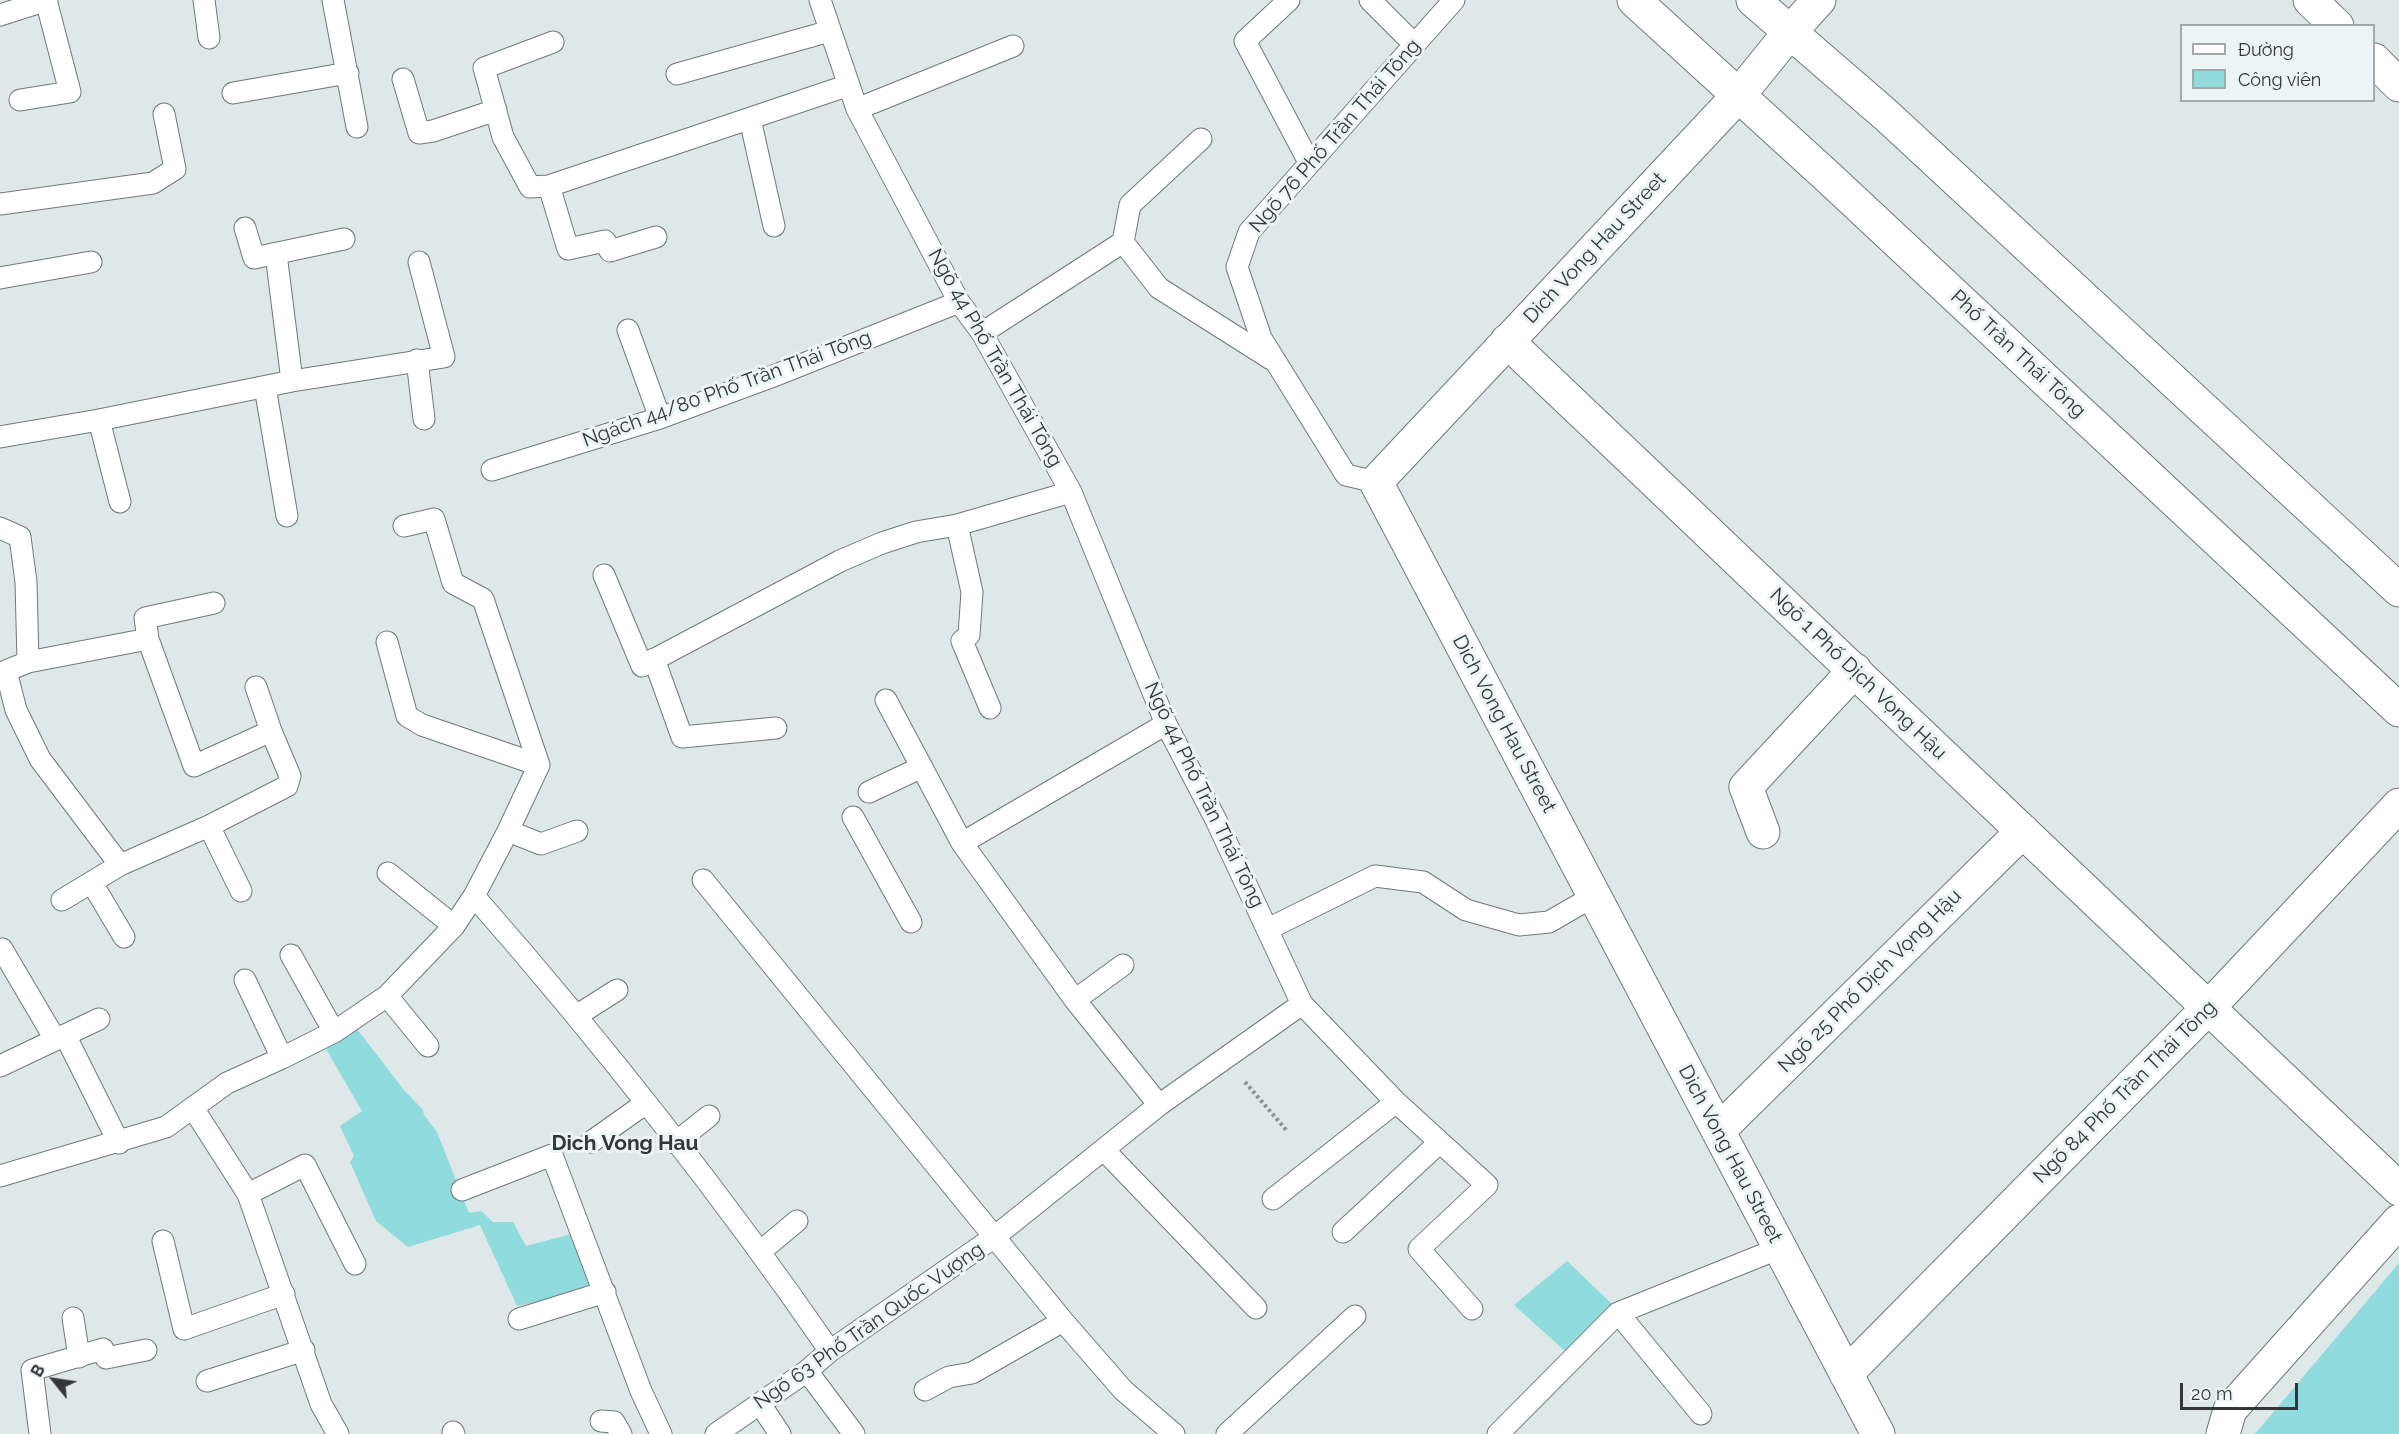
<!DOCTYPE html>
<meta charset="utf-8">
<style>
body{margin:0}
#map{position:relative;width:2399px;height:1434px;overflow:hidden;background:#dee8e8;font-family:Raleway,sans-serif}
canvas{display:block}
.legend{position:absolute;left:2180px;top:24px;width:195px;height:78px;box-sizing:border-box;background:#ebf5f6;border:2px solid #a1a9aa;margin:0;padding:8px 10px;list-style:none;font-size:18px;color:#333737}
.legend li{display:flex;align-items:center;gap:12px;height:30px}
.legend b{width:30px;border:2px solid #a1a9aa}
.north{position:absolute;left:24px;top:1350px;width:60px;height:60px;-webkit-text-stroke:4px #ebf5f6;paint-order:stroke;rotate:300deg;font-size:16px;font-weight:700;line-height:24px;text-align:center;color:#333737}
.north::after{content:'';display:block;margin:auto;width:21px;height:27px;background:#333737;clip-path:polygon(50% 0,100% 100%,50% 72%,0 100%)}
.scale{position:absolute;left:2180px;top:1383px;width:118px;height:27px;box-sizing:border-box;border:3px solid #333737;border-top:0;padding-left:8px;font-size:18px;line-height:21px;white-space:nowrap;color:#333737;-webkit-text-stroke:4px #ebf5f6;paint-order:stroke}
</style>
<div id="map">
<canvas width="2399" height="1434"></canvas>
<ul class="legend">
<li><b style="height:8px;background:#fff"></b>Đường</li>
<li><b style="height:16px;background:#8fdbde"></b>Công viên</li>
</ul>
<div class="north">B</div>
<div class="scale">20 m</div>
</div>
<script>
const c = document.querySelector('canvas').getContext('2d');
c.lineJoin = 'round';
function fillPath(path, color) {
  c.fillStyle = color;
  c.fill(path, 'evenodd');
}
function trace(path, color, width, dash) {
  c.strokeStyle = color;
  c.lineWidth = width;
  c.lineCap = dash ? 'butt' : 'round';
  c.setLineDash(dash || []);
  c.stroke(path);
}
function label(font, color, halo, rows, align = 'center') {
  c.font = font + ' Raleway,sans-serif';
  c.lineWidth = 6;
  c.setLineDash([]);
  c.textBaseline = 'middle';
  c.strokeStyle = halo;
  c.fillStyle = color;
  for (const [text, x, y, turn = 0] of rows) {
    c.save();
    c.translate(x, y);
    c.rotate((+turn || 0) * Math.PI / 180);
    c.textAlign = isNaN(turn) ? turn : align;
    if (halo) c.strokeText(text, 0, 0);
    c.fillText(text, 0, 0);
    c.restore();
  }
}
fillPath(new Path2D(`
 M 357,1029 L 404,1090 L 423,1110 L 424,1115 L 437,1132 L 469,1213 L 481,1211 L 493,1222 L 513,1222 L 526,1246 L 575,1233 L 598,1289 L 517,1306 L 480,1225 L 408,1247 L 376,1221 L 350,1162 L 354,1156 L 340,1126 L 362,1111 L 326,1049 Z
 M 1567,1261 L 1613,1305 L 1566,1352 L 1514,1305 Z
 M 2399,1263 L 2399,1434 L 2255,1434 Z`), '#8fdbde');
const service = new Path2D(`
 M 204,0 L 209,38
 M 333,0 L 357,127
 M 820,0 L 857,109 L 959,302 L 982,333 L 1071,492 L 1166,724 L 1216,820 L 1302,1004 L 1396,1102 L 1487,1185 L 1419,1249 L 1472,1309
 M 1289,0 L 1245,41 L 1309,162
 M 1370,0 L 1414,44
 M 0,15 L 47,0
 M 553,42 L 484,68 L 503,137 L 530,187 L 549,186 L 568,249 L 605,241 L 610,251 L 656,237
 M 677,74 L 830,31
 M 403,79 L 419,133 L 433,131 L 496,110
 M 233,93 L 348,73
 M 20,100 L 70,92 L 46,0
 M 857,109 L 1013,46
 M 750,119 L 774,226
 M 549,186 L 849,85
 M 0,204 L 153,183 L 175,169 L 164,114
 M 245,228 L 254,258 L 344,239
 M 1123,242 L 1159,288 L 1271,359
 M 276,254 L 292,381
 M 0,278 L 91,262
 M 628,330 L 660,418
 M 982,333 L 1123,242 L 1130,205 L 1201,139
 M 417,360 L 424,419
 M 265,387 L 287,516
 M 99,420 L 120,502
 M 0,437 L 99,420 L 292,381 L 444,357 L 419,262
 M 492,470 L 660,418 L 771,377 L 959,302
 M 1376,482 L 1346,475 L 1261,338 L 1237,267 L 1249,232 L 1454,0
 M 957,525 L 972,592 L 969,635 L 962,641 L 990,708
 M 0,528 L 20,537 L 26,582 L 28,662
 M 604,575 L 642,666 L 840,561 L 882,543 L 916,532 L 957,525 L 1071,492
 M 387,642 L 407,716 L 422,725 L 539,765
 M 654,659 L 682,737 L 776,728
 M 256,687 L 271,731
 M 886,700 L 962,843 L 1075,1000 L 1159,1105
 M 869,792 L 922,767
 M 853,817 L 911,922
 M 209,826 L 241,891
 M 508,831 L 541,844 L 577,831
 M 962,843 L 1166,724
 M 120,865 L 40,759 L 16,710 L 6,671 L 28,662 L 148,639
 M 388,873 L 454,926
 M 703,880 L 1063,1321 L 1123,1390 L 1174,1434
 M 92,883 L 124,937
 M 474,896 C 601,1041 721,1193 830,1351
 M 62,900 L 120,865 L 209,826 L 287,786 L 290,776 L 271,731 L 194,766 L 148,639 L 145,618 L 214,603
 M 1268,929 L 1375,876 L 1423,882 L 1466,910 L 1519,925 L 1549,922 L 1594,896
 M 2,949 L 55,1039
 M 291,955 L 334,1032
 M 245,980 L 282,1058
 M 387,996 L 428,1046
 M 1075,1000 L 1123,965
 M 576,1016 L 617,990
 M 65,1035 L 119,1143
 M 0,1066 L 99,1019
 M 193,1108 L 248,1194 L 321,1404 L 338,1434
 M 591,1142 L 646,1103
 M 675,1143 L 709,1116
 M 1104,1150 L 1256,1308
 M 0,1176 L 166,1127 L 227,1083 L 282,1058 L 334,1032 L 387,996 L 454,926 L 474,896 L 508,831 L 539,765 L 483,599 L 453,583 L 434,519 L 404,526
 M 462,1190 L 552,1155 L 641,1391 L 661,1434
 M 248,1194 L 305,1165 L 355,1264
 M 1273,1199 L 1396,1102
 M 1343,1232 L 1440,1142
 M 163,1241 L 184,1329 L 284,1294
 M 761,1251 L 797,1221
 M 1618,1313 L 1701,1414
 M 73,1318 L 79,1357
 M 519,1319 L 605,1292
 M 807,1371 L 854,1434
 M 207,1381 L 304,1350
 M 925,1390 L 949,1377 L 972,1373 L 1063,1321
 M 760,1404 L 780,1434
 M 601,1421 L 614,1422 L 621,1434
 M 453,1432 L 454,1434
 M 40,1434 L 32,1370 L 103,1349 L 106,1358 L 146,1350
 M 716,1434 L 807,1371 L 830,1351 L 993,1238 L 1159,1105 L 1302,1004
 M 1227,1434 L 1355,1316
 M 1498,1434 L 1618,1313 L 1780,1248`);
const minor = new Path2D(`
 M 1819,0 L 1790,32 L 1738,96 L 1376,482 L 1878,1434
 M 2310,0 L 2337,26
 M 2374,60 L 2399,85
 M 1507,341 L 2399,1189
 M 1763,832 L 1746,787 L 1855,670
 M 1718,1131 L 2023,831
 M 1846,1374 L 2209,1007 L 2399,805
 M 2223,1434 L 2230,1410 L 2399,1221`);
const secondary = new Path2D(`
 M 1634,0 L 1828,177 L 2399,710
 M 1753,0 L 1886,115 L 2399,590`);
trace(service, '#707979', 23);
trace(minor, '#707979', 35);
trace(secondary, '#707979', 35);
trace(new Path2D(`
 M 1245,1082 L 1288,1132`), '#8b9292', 4, [3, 3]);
trace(service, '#fff', 21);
trace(minor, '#fff', 33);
trace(secondary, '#fff', 33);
label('20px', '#333737', '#ebf5f6', [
 ["Ngõ 76 Phố Trần Thái Tông",1335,136,-49],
 ["Dich Vong Hau Street",1595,248,-47],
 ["Phố Trần Thái Tông",2018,354,43],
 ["Ngõ 44 Phố Trần Thái Tông",995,358,60],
 ["Ngách 44/80 Phố Trần Thái Tông",727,389,-20],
 ["Ngõ 1 Phố Dịch Vọng Hậu",1858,674,44],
 ["Dich Vong Hau Street",1504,724,62],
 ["Ngõ 44 Phố Trần Thái Tông",1204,795,64],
 ["Ngõ 25 Phố Dịch Vọng Hậu",1870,981,-45],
 ["Ngõ 84 Phố Trần Thái Tông",2125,1092,-45],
 ["Dich Vong Hau Street",1730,1154,62],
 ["Ngõ 63 Phố Trần Quốc Vượng",869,1326,-35]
]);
label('bold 21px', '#333737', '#ebf5f6', [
 ["Dich Vong Hau",625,1144]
]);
</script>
